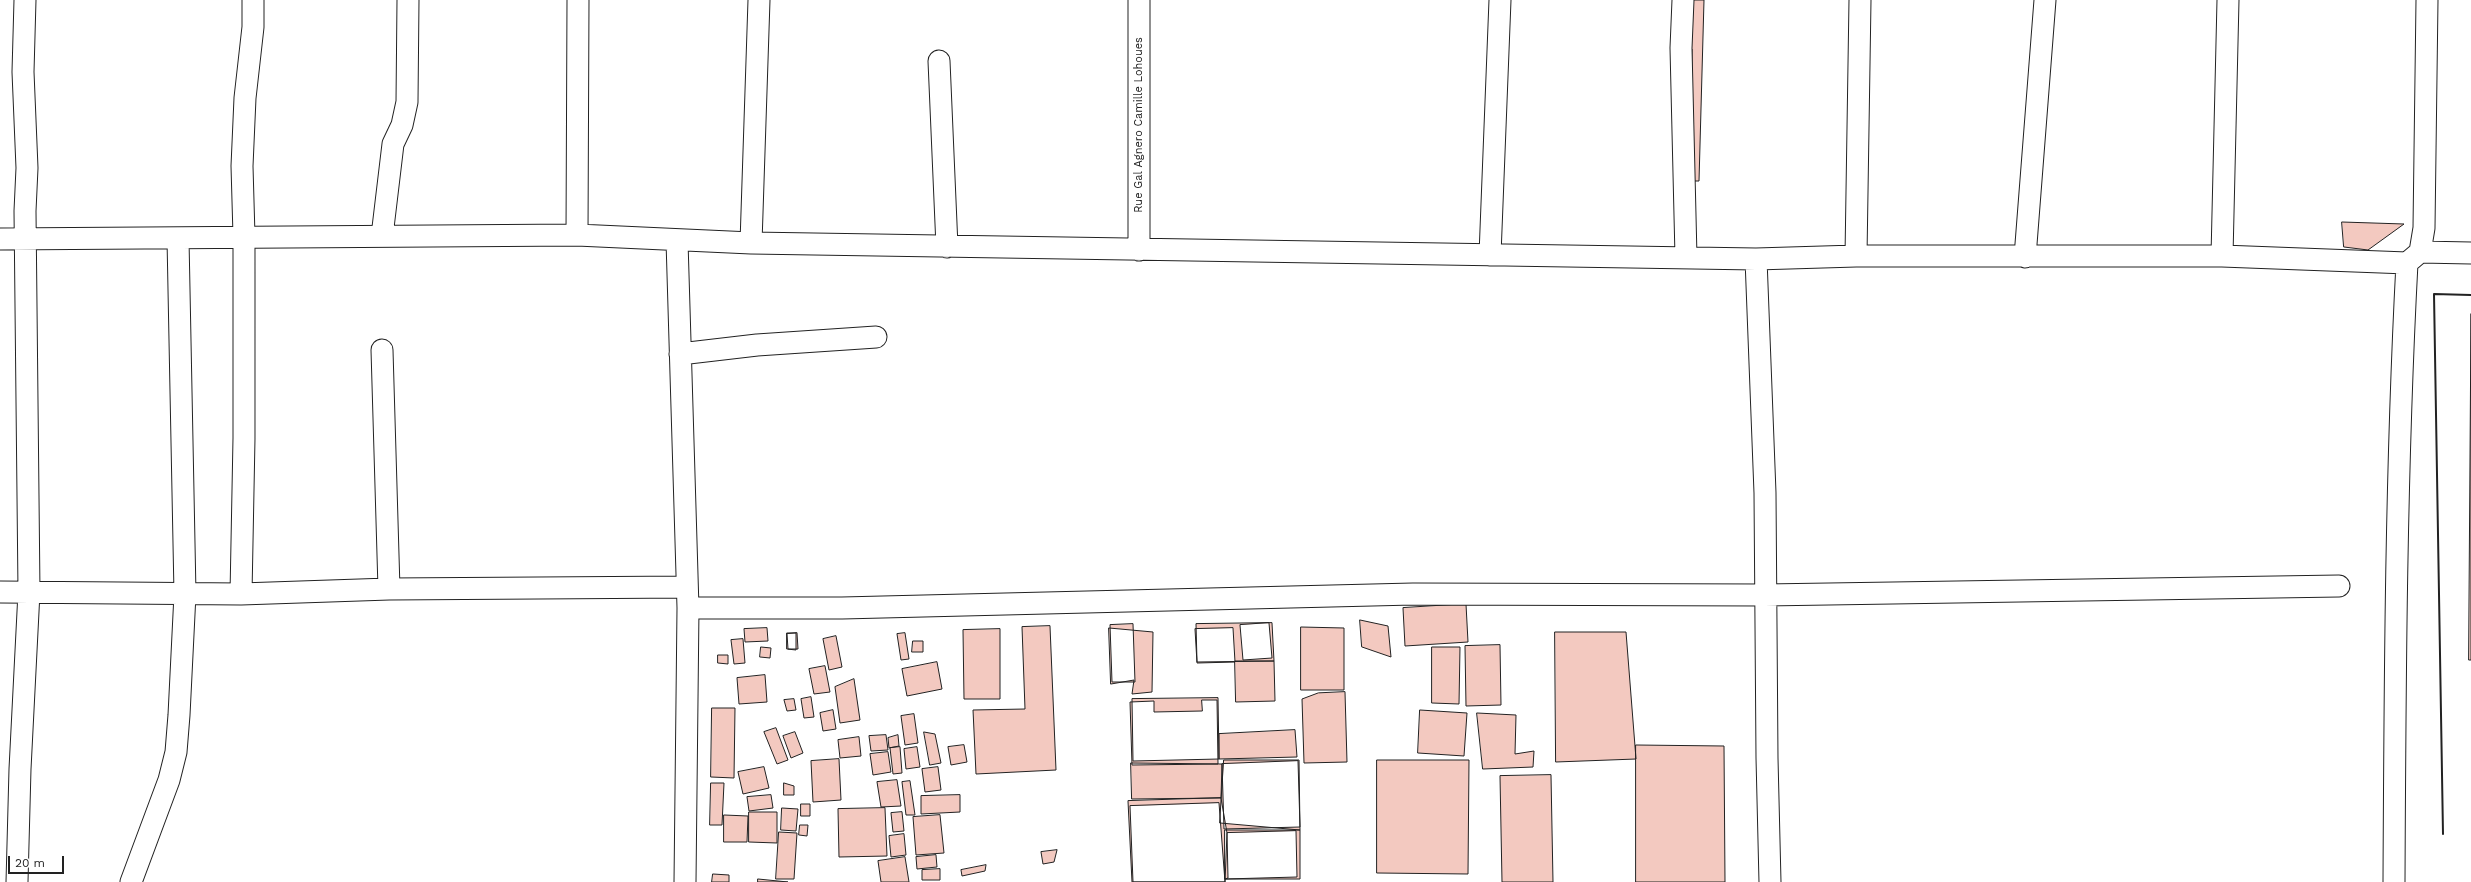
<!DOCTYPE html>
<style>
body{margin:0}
#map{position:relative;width:2471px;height:882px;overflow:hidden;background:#fff;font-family:"Work Sans",sans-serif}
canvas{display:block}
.scale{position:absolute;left:8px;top:856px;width:56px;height:18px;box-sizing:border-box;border:2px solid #222;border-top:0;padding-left:5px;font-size:12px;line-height:14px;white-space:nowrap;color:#222;-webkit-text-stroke:3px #fff;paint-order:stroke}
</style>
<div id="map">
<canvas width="2471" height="882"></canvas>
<div class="scale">20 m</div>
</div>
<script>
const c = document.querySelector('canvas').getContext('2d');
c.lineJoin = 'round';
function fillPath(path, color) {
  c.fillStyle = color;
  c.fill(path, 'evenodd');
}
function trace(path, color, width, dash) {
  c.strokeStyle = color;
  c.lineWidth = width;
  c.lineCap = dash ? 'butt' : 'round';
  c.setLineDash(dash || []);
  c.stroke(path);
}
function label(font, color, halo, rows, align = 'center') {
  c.font = font + ' "Work Sans",sans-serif';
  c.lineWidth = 3;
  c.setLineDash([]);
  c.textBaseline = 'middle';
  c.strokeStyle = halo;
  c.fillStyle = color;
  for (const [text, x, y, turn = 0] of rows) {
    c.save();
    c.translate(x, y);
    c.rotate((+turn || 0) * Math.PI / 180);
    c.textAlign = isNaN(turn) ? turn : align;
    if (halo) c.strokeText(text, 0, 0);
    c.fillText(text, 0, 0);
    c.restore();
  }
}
const building = new Path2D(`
 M 1691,0 L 1704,0 L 1699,181 L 1689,181 L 1692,49 L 1686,45 Z
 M 2342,222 L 2404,224 L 2368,250 L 2344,247 Z
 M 2471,314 L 2471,660 L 2469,660 Z
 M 1466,604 L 1468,642 L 1405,646 L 1403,608 Z
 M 1360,620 L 1388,626 L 1391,657 L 1362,647 Z
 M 1269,623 L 1272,658 L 1243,660 L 1240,625 Z
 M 1272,623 L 1274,661 L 1197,662 L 1196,624 Z
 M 1133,624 L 1135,682 L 1112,682 L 1110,625 Z
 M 1050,626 L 1056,770 L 976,774 L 973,710 L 1025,709 L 1022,627 Z
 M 1301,627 L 1344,628 L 1344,690 L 1301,690 Z
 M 767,628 L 768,641 L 745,642 L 744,629 Z
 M 1109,628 L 1153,632 L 1152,692 L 1132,694 L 1134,680 L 1111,684 Z
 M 1233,628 L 1235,662 L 1197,663 L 1195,629 Z
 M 1000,629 L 1000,699 L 964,699 L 963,630 Z
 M 1555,632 L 1626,632 L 1636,759 L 1556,762 Z
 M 787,633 L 796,633 L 796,650 L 787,649 Z
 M 797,633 L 798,649 L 788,649 L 787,634 Z
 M 905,633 L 909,659 L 901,660 L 897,634 Z
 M 836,636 L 842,667 L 829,670 L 823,639 Z
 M 743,639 L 745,663 L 734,664 L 731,640 Z
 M 913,641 L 923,641 L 923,652 L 912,652 Z
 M 1500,645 L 1501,705 L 1466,706 L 1465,646 Z
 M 761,647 L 771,648 L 770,658 L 760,657 Z
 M 1432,647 L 1460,647 L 1459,704 L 1432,703 Z
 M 718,655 L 728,655 L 728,664 L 718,663 Z
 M 1235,661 L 1274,661 L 1275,701 L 1236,702 Z
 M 937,662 L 942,689 L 907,696 L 902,669 Z
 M 825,666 L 830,692 L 814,694 L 809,669 Z
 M 765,675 L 767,702 L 739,704 L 737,678 Z
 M 854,679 L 860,720 L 840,723 L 835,687 Z
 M 1345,692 L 1347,762 L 1304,763 L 1302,699 L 1318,693 Z
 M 811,697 L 814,717 L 804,718 L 801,699 Z
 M 1218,698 L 1219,759 L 1133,761 L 1132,699 Z
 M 794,699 L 796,710 L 787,711 L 784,700 Z
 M 1202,700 L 1217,700 L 1218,764 L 1132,765 L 1130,702 L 1154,701 L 1154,712 L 1202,711 Z
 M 712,708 L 735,708 L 734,778 L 711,777 Z
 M 833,710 L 836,729 L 823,731 L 820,713 Z
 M 1420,710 L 1467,713 L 1464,756 L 1418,753 Z
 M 1477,713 L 1516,715 L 1515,754 L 1534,751 L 1533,767 L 1483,769 Z
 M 914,714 L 918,743 L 905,745 L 901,716 Z
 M 776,728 L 788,760 L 777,764 L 764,732 Z
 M 1295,730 L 1297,757 L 1219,759 L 1219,734 Z
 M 795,732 L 803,753 L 791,758 L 783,736 Z
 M 924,732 L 935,734 L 941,763 L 930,765 Z
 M 886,735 L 888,750 L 871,751 L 869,736 Z
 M 898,735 L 899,746 L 889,748 L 888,738 Z
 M 859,737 L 861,756 L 840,758 L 838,740 Z
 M 964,745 L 967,762 L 951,765 L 948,747 Z
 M 1636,745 L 1724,746 L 1725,882 L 1636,882 Z
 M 900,747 L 902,773 L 893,774 L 890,748 Z
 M 917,747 L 920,767 L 906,769 L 904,749 Z
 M 888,752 L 891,772 L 873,775 L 870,754 Z
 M 839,759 L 841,800 L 813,802 L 811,761 Z
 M 1224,760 L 1299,760 L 1300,830 L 1220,823 Z
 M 1377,760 L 1469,760 L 1468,874 L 1377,873 Z
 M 1298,761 L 1300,827 L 1224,829 L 1222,764 Z
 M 1131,763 L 1222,764 L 1221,798 L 1132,799 Z
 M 764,767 L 769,788 L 743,794 L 738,772 Z
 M 938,767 L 941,790 L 925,792 L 922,769 Z
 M 1551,775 L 1553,882 L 1502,882 L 1500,776 Z
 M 897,780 L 901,806 L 881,807 L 877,782 Z
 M 910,781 L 915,815 L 906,815 L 902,782 Z
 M 711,783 L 724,783 L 722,825 L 710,825 Z
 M 784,783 L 794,786 L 794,795 L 784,795 Z
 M 771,795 L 773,808 L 749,811 L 747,797 Z
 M 960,795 L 960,812 L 921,814 L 921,796 Z
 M 1221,798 L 1227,833 L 1225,882 L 1132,882 L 1128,801 Z
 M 1219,803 L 1225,882 L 1133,882 L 1130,806 Z
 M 801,804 L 810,804 L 810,816 L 801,816 Z
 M 782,808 L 798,809 L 796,831 L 781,830 Z
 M 885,808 L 887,856 L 839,857 L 838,809 Z
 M 749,812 L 777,812 L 777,843 L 749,842 Z
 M 902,812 L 904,831 L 893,832 L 891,813 Z
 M 724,815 L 748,816 L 747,842 L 724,842 Z
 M 940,815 L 944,853 L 916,855 L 913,817 Z
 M 800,825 L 808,825 L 807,836 L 799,835 Z
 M 1225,830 L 1300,830 L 1300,879 L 1225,879 Z
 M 1296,831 L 1297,877 L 1225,879 L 1228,878 L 1227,833 Z
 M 779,832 L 797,833 L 794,879 L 776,879 Z
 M 904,834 L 906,855 L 891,857 L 889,836 Z
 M 1057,850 L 1054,862 L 1043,864 L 1041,852 Z
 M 936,855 L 937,867 L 917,869 L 916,857 Z
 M 905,857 L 909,882 L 881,882 L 878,861 Z
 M 986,865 L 985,871 L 962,876 L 961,870 Z
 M 940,869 L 940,880 L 922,880 L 922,870 Z
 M 713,874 L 729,875 L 729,882 L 712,882 Z
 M 758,879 L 788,882 L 758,882 Z`);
fillPath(building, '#f3c9c0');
trace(building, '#222', 1);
const minor = new Path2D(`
 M 1683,0 L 1681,48 L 1686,257
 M 939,61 L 947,247
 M 577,235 L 578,0
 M 382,236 L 393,144 L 402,125 L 407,102 L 408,0
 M 0,239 L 577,235 L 751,243 L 1756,259 L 1856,256 L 2222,256 L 2407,263 L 2420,252 L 2424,228 L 2427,0
 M 677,241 L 688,608 L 685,882
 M 751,243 L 759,0
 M 1139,250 L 1139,0
 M 2420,252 L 2471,253
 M 1490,255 L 1500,0
 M 1856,256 L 1860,0
 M 2222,256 L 2228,0
 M 2025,257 L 2045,0
 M 1756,259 L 1765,493 L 1767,758 L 1770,882
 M 382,350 L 389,589
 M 680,354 L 757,345 L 876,337
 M 0,592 L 241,594 L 389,589 L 687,587
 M 241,594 L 244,438 L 244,236 L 242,166 L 245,98 L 253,27 L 253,0
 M 688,608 L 842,608 L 1413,594 L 1765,595 L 2339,586
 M 17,882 L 20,769 L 29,592 L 25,211 L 27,168 L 23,72 L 25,0
 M 131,882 L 169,780 L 176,752 L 179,715 L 185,594 L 178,239
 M 2394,882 C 2395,675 2396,470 2407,263`);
trace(minor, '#222', 23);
trace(minor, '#fff', 21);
trace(new Path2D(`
 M 2443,834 L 2434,294 L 2471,295`), '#222', 2);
label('11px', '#222', '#fff', [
 ["Rue Gal Agnero Camille Lohoues",1139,125,-90]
]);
</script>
